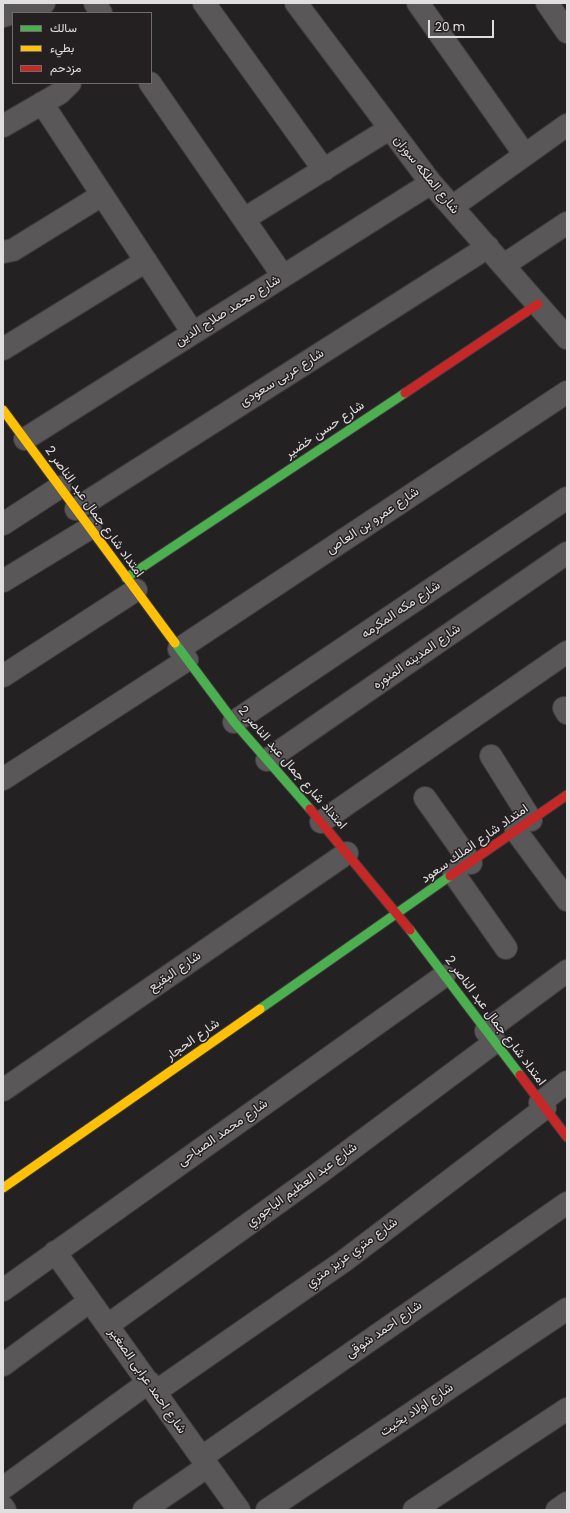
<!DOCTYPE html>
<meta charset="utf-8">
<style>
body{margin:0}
#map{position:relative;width:570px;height:1513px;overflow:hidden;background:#232122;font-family:Poppins,Vazirmatn,sans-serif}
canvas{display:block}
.frame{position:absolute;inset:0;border:4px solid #e1dedf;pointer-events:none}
.legend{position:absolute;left:12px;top:12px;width:140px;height:72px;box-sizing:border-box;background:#242021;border:1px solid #706c6d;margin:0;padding:5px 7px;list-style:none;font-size:12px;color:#e1dedf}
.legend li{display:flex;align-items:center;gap:8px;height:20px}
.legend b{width:20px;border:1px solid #706c6d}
.scale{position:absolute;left:428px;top:20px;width:66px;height:18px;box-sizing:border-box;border:2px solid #e1dedf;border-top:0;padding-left:5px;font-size:12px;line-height:14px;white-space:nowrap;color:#e1dedf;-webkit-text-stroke:3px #242021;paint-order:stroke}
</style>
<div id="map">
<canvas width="570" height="1513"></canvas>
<div class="frame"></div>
<ul class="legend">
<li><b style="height:5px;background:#4caf50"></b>سالك</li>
<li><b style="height:5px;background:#ffc107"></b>بطيء</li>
<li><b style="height:5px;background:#c62828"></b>مزدحم</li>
</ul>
<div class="scale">20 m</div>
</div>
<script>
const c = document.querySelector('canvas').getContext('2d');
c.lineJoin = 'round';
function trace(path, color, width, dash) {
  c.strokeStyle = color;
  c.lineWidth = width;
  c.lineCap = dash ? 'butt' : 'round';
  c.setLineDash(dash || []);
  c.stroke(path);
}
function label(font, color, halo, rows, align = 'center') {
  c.font = font + ' Poppins,Vazirmatn,sans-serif';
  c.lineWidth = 3;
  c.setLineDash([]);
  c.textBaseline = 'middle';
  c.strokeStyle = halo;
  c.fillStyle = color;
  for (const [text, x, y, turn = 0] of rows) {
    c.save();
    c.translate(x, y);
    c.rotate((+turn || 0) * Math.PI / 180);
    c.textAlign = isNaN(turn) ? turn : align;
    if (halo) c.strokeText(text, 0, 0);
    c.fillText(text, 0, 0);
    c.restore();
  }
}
const street = new Path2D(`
 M 95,3 L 101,13
 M 204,3 L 324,170
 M 296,3 L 431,183 L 567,338
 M 418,3 L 525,155
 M 547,3 L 567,32
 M 3,16 L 44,3
 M 150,83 L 283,276
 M 42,103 L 193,333
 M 3,126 L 60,93 L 70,83
 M 452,207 L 567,125
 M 244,219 L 389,129
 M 3,252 L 13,250 L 102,195
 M 504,265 L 567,223
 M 3,349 L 146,261
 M 25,439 L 431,183
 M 76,509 L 488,247
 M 3,524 L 60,487
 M 3,581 L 90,528
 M 179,649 L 567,392
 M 3,676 L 136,590
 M 564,708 L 567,713
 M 234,722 L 567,498
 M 491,756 L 531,820
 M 267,760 L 567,553
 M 3,779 L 187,660
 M 425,798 L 471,863
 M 321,822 L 567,652
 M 516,831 L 567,900
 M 454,874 L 506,948
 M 486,1031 L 567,971
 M 3,1090 L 347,853
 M 540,1103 L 567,1082
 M 55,1252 L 239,1510
 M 3,1290 L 444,976
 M 108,1325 L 318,1174 L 495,1042
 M 3,1365 L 90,1301
 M 155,1392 L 344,1261 L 545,1108
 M 202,1457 L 567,1203
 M 3,1488 L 149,1382
 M 3,1507 L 5,1510
 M 144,1510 L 208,1466
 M 267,1510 L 567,1309
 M 414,1510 L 567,1409
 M 557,1510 L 567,1503`);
const fast = new Path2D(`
 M 126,578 L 405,393
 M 175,643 L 234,722 L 310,809
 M 410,930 L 520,1075
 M 260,1009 L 450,876`);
const slow = new Path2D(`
 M 3,410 L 175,643
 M 3,1188 L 260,1009`);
const jam = new Path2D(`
 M 405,393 L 538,304
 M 310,809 L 410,930
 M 450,876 L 567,795
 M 520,1075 L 567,1137`);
trace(street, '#3f3d3d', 24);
trace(fast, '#3f3d3d', 11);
trace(slow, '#3f3d3d', 11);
trace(jam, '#3f3d3d', 11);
trace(street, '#595758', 22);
trace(fast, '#4caf50', 9);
trace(slow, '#ffc107', 9);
trace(jam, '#c62828', 9);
label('13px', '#e1dedf', '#242021', [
 ["شارع الملكه سوزان",426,175,51],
 ["شارع محمد صلاح الدين",228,311,-32],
 ["شارع عربى سعودى",282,378,-32],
 ["شارع حسن خضير",325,430,-34],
 ["امتداد شارع جمال عبد الناصر 2",94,512,54],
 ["شارع عمرو بن العاص",373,521,-34],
 ["شارع مكه المكرمه",401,610,-34],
 ["شارع المدينه المنوره",417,657,-35],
 ["امتداد شارع جمال عبد الناصر 2",292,768,49],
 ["امتداد شارع الملك سعود",475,844,-35],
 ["شارع البقيع",175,972,-35],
 ["امتداد شارع جمال عبد الناصر 2",495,1021,53],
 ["شارع الحجار",193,1040,-35],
 ["شارع محمد الصباحى",223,1133,-35],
 ["شارع عبد العظيم الباجوري",302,1185,-36],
 ["شارع متري عزيز متري",352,1253,-36],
 ["شارع احمد شوقى",384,1330,-35],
 ["شارع احمد عرابى الصغير",147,1381,55],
 ["شارع اولاد بخيت",417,1410,-34]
]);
</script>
